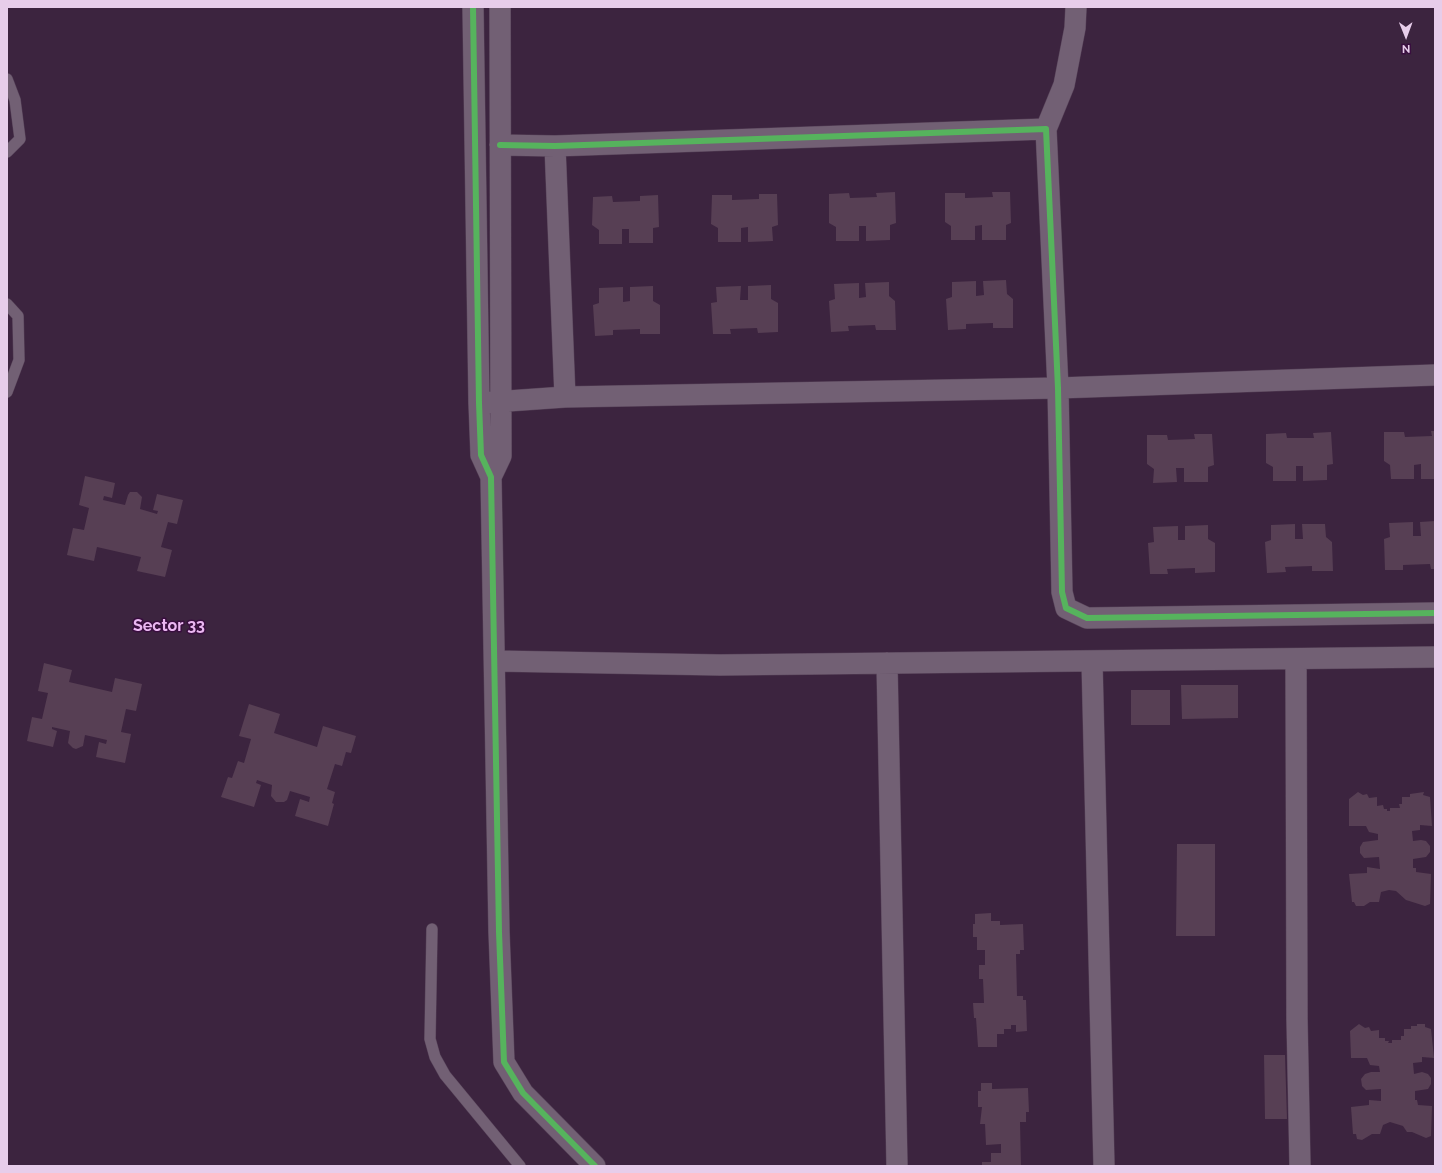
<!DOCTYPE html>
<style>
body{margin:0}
#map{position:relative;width:1442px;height:1173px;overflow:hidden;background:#3c243f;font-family:Raleway,sans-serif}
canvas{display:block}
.frame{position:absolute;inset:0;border:8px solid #e7cdea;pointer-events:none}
.north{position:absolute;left:1386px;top:16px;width:40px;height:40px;-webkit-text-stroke:3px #390e3f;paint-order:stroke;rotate:179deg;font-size:11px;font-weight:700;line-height:16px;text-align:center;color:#e7cdea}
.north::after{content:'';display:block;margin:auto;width:14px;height:18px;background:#e7cdea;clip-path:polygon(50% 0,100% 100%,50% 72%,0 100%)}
</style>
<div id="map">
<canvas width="1442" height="1173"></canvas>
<div class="frame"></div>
<div class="north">N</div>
</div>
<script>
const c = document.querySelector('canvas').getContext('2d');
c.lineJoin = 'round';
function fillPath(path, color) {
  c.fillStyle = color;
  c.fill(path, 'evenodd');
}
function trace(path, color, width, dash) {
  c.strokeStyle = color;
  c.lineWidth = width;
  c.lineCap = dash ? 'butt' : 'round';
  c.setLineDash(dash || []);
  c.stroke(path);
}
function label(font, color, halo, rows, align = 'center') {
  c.font = font + ' Raleway,sans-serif';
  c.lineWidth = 3;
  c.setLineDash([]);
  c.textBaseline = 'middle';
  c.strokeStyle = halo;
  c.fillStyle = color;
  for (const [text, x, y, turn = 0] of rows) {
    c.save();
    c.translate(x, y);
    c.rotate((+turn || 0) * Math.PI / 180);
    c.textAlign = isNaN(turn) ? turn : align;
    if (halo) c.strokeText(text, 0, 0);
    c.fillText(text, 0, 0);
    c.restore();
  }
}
fillPath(new Path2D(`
 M 895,192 L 896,223 L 890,225 L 890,240 L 866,241 L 866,226 L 859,226 L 859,241 L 836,241 L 836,227 L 829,223 L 829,194 L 849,193 L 850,198 L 877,197 L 876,193 Z
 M 992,192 L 1010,192 L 1011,223 L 1006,225 L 1006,240 L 982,240 L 982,225 L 975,226 L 975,240 L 951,240 L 951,226 L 945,222 L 945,193 L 965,193 L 965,198 L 993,197 Z
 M 759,194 L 777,194 L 778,225 L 772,227 L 773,241 L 748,242 L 748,227 L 741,228 L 741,242 L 718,242 L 718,228 L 711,224 L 712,195 L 732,195 L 732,200 L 759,199 Z
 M 658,195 L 659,227 L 653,228 L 653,243 L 629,243 L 629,229 L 622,229 L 622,244 L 599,244 L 599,230 L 592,225 L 593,197 L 612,196 L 613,202 L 640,201 L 640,196 Z
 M 1006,280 L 1007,294 L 1013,299 L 1013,328 L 993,328 L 993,323 L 966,324 L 966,329 L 948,330 L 946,299 L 952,297 L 952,282 L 976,281 L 976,296 L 984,295 L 983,281 Z
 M 889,282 L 889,296 L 895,301 L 896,330 L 876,330 L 875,325 L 848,326 L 849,331 L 831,332 L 829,301 L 835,299 L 834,284 L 859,283 L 859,298 L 866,297 L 865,283 Z
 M 771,285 L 771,299 L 778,303 L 778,332 L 758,333 L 757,328 L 730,329 L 731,334 L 713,334 L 711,303 L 717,302 L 716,287 L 741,286 L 740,300 L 748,300 L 748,286 Z
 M 653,286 L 653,301 L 660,305 L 660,334 L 640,334 L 640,329 L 613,330 L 613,335 L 595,336 L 593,305 L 599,303 L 599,288 L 623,287 L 623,302 L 630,301 L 630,287 Z
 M 1431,431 L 1435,431 L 1435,479 L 1421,479 L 1421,464 L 1414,465 L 1414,479 L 1391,479 L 1390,465 L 1384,461 L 1384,432 L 1404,432 L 1405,437 L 1432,436 Z
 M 1331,432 L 1333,464 L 1327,465 L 1327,480 L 1303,481 L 1303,466 L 1296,466 L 1296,481 L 1273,481 L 1273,467 L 1266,463 L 1266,434 L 1286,433 L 1287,438 L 1314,438 L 1313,433 Z
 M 1194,434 L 1212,434 L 1214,465 L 1208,467 L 1208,482 L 1184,482 L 1184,468 L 1176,468 L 1177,482 L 1153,483 L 1154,469 L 1147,464 L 1147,435 L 1167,435 L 1168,440 L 1195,439 Z
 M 85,476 L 115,483 L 112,498 L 104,496 L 103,500 L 125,505 L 128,495 L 130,492 L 137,492 L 142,497 L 140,509 L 157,514 L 158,511 L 153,510 L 157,494 L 183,500 L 177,524 L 168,522 L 161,547 L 172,550 L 165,577 L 137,571 L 141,557 L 97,547 L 94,561 L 67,555 L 73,528 L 84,530 L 89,508 L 79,505 Z
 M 1435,521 L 1435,569 L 1431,569 L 1430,564 L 1403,565 L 1403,570 L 1385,570 L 1384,539 L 1390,537 L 1389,523 L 1413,522 L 1413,536 L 1421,536 L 1420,522 Z
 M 1295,524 L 1295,539 L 1303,539 L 1302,524 L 1325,524 L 1326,537 L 1332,542 L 1333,571 L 1312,571 L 1312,566 L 1285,567 L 1286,572 L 1267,573 L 1265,542 L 1271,540 L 1271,525 Z
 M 1208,525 L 1208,539 L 1215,543 L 1215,572 L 1195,573 L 1195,568 L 1167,569 L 1168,574 L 1150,574 L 1148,543 L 1154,542 L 1153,527 L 1178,526 L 1178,540 L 1185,540 L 1185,526 Z
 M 44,663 L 72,670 L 69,682 L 112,692 L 115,678 L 142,684 L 136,711 L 126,709 L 121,732 L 131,734 L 125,763 L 96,757 L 99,742 L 106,744 L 107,740 L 85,735 L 83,746 L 76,749 L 73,748 L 68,743 L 70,731 L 52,727 L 52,729 L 57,731 L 53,747 L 27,741 L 32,717 L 42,719 L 48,693 L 38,691 Z
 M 1181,685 L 1238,685 L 1238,718 L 1182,719 Z
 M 1131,690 L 1170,690 L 1170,725 L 1131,725 Z
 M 249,704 L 280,714 L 274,733 L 317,747 L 323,726 L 356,736 L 351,753 L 346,752 L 342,766 L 335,764 L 327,789 L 335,792 L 332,803 L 334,804 L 328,826 L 295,816 L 300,799 L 309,802 L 310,797 L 290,791 L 287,800 L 284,802 L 276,802 L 271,796 L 272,785 L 257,780 L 256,783 L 261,785 L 254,807 L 221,797 L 228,777 L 232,778 L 238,761 L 244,763 L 251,739 L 239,736 Z
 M 1358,792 L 1363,795 L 1367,794 L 1369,798 L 1377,797 L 1377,806 L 1383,805 L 1384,809 L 1387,809 L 1387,811 L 1390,811 L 1390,808 L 1400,808 L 1399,804 L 1402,804 L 1402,797 L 1410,797 L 1410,794 L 1424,792 L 1423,795 L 1430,797 L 1432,826 L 1420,825 L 1420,830 L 1412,831 L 1413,841 L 1421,840 L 1426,841 L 1430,846 L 1430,852 L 1426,857 L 1413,859 L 1413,868 L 1416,868 L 1416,872 L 1431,874 L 1430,904 L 1425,906 L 1406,900 L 1396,891 L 1389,890 L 1381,892 L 1379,902 L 1370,902 L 1364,906 L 1356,906 L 1354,902 L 1352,902 L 1349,874 L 1367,873 L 1367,867 L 1380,869 L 1379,857 L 1364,858 L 1360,853 L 1360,847 L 1363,842 L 1378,840 L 1378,834 L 1369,832 L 1366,826 L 1349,826 L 1349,799 Z
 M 1177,844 L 1215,844 L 1215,936 L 1176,936 Z
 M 991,913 L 991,921 L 1000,921 L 1000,925 L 1023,924 L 1024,950 L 1020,950 L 1020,954 L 1016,954 L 1017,996 L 1023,996 L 1023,1000 L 1026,1000 L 1027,1031 L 1016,1032 L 1016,1025 L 1011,1025 L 1011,1029 L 1004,1029 L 1004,1034 L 997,1034 L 997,1047 L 978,1047 L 976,1018 L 974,1018 L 973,1003 L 984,1003 L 983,979 L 979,979 L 979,965 L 985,965 L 985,950 L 977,950 L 977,937 L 973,937 L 973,924 L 975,924 L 975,914 Z
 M 1359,1024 L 1365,1028 L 1369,1027 L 1371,1031 L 1379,1030 L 1379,1038 L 1385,1038 L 1385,1041 L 1389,1041 L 1388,1043 L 1392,1043 L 1392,1040 L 1401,1040 L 1401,1036 L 1404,1036 L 1404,1029 L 1411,1029 L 1411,1026 L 1417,1026 L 1417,1024 L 1425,1024 L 1425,1027 L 1431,1029 L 1434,1058 L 1422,1057 L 1422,1062 L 1413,1063 L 1414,1074 L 1422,1072 L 1428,1074 L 1431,1078 L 1431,1084 L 1428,1089 L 1415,1091 L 1415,1100 L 1417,1100 L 1418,1105 L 1432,1106 L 1431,1136 L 1426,1138 L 1412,1132 L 1407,1132 L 1403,1126 L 1390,1122 L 1383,1125 L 1380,1134 L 1372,1134 L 1362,1140 L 1357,1139 L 1356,1134 L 1353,1134 L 1351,1107 L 1369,1105 L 1369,1100 L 1381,1101 L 1381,1089 L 1366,1090 L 1362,1086 L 1361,1079 L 1365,1074 L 1371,1072 L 1380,1072 L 1379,1066 L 1370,1065 L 1367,1058 L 1351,1058 L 1350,1031 Z
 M 1264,1055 L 1285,1055 L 1287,1119 L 1265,1119 Z
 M 981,1083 L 992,1083 L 992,1089 L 1028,1088 L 1029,1112 L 1026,1112 L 1026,1122 L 1020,1122 L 1021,1166 L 982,1166 L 982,1162 L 991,1162 L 991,1153 L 1001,1153 L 1001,1144 L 986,1145 L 985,1124 L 980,1124 L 982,1107 L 978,1107 L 978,1091 L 981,1091 Z`), '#573f54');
const service = new Path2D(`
 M 7,79 L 15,100 L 20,139 L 7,152
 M 7,304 L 18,316 L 19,360 L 7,392
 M 432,929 L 430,1039 L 435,1057 L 445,1075 L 520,1166`);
const minor = new Path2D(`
 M 473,7 L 479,403 L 481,455 L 491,477 L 499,932 L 504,1062 L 523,1093 L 595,1166
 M 1046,129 L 1064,85 L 1075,28 L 1076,7
 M 500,145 L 555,146 L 1046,129 L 1058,388 L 1062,592 L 1066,608 L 1087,618 L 1435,613
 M 555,146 L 565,397
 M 479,403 L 565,397 L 1058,388 L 1435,375
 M 491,477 L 501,456 L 500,7
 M 1296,660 L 1297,1019 L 1300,1166
 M 495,661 L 720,665 L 1435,657
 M 1092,661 L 1104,1166
 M 887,663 L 897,1166`);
trace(service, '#554057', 12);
trace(minor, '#554057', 22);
trace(service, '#726074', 11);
trace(minor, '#726074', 21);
trace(new Path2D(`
 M 473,7 L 479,403 L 481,455 L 491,477 L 499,932 L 504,1062 L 523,1093 L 595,1166
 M 500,145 L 555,146 L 1046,129 L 1058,388 L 1062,592 L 1066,608 L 1087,618 L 1435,613`), '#56b35d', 6);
label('bold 16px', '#eab7f1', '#390e3f', [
 ["Sector 33",169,626]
]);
</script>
